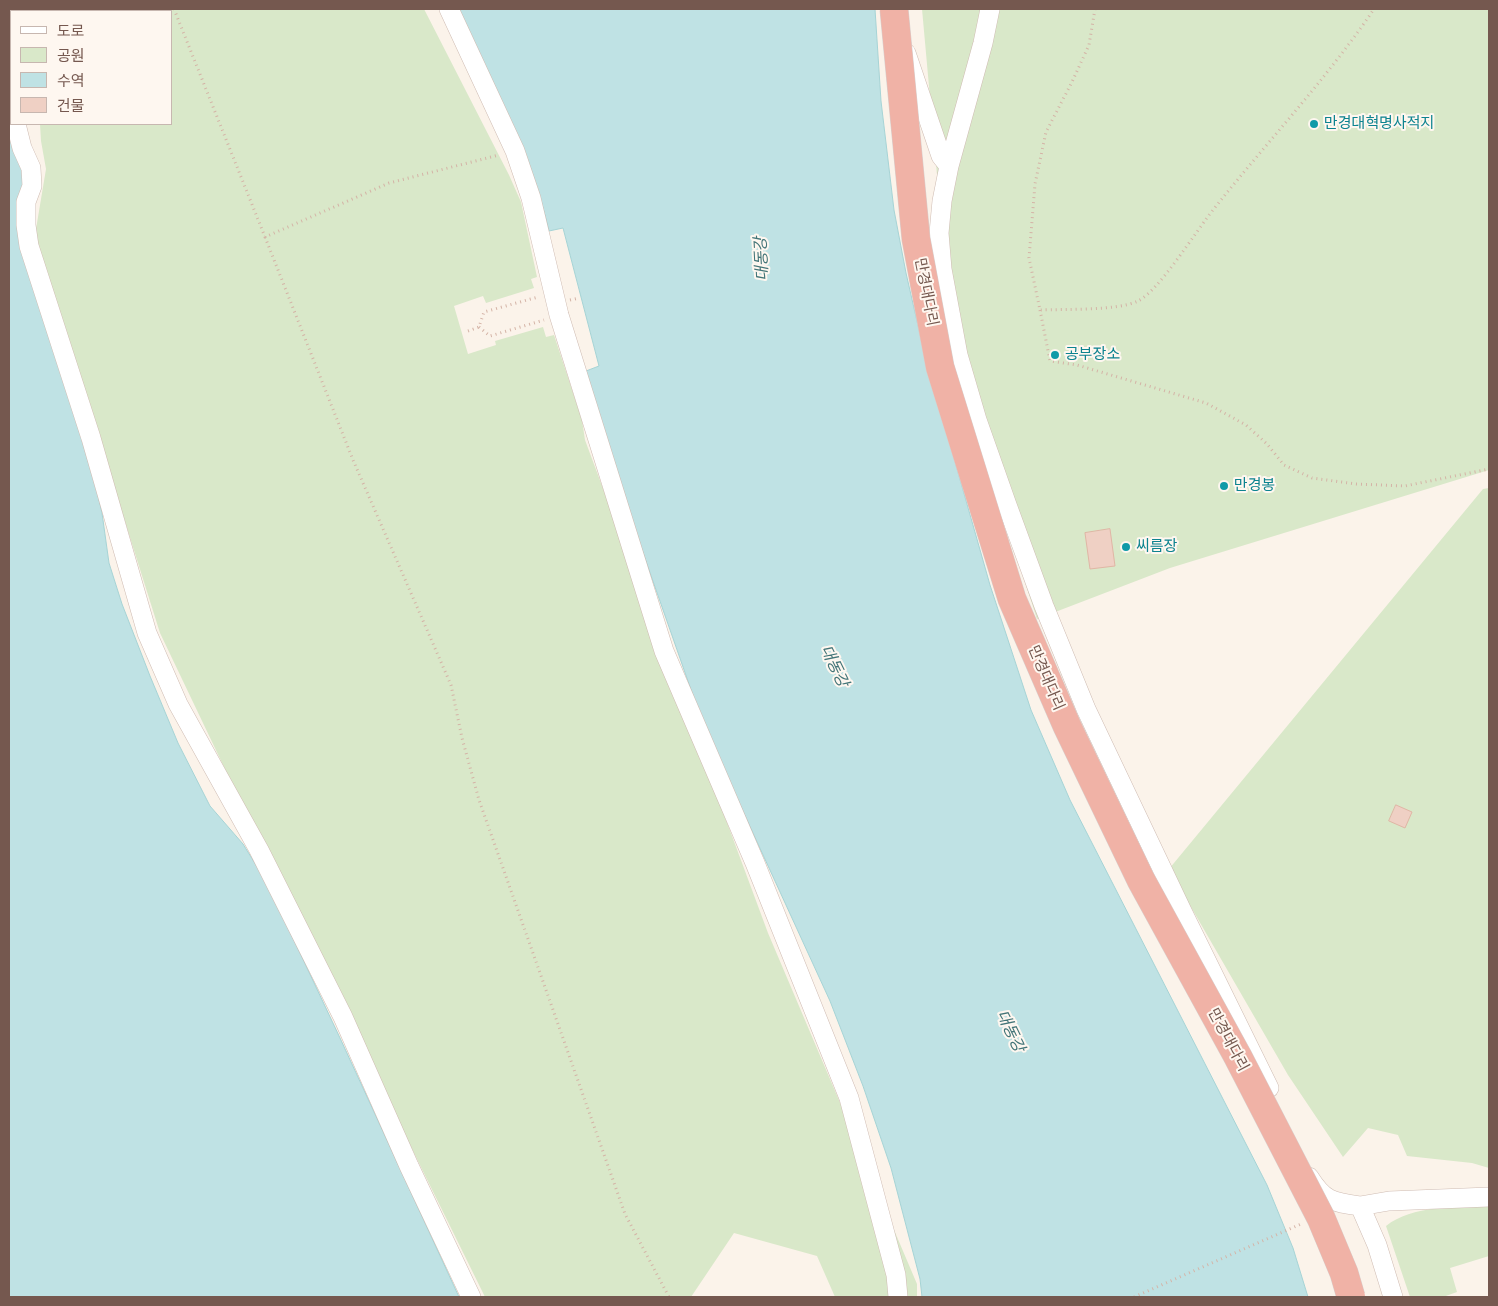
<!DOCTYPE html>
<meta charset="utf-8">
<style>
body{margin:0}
#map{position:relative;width:1498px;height:1306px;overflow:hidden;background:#fbf3ea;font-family:"IBM Plex Sans","Noto Sans KR",sans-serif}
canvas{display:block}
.frame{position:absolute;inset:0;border:10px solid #75584f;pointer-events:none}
.legend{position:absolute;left:10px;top:10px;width:162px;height:115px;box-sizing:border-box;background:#fef7f0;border:1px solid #c7b7b0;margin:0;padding:6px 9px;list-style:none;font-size:15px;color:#75584f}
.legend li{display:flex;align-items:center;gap:10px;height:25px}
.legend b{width:25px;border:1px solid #c7b7b0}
</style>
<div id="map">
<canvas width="1498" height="1306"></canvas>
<div class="frame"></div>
<ul class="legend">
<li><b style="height:6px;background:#fff"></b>도로</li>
<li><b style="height:14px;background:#d9e8c9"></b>공원</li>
<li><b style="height:14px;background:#bfe2e4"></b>수역</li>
<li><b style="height:14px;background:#efd0c4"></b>건물</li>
</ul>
</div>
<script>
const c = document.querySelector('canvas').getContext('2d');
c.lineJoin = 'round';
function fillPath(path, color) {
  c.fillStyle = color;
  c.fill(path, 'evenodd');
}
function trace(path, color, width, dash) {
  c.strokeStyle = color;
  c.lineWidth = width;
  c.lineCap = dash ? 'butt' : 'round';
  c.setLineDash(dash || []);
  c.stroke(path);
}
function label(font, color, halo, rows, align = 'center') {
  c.font = font + ' "IBM Plex Sans","Noto Sans KR",sans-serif';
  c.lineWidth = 4;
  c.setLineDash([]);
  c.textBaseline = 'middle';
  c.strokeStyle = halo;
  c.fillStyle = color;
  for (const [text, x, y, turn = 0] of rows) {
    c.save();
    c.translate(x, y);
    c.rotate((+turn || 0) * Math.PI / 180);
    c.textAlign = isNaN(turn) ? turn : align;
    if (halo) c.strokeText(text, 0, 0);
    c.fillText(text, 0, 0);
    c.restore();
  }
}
fillPath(new Path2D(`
 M 38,9 L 146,9 L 147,11 L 38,11 Z
 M 164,9 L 424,9 L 509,175 L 521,202 L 537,277 L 531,279 L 534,288 L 486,303 L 483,296 L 454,306 L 468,354 L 496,345 L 495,341 L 543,327 L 546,337 L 554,335 L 582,420 L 585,440 L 768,933 L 917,1284 L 917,1297 L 835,1297 L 817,1256 L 734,1233 L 691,1297 L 485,1297 L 235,790 L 160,633 L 35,235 L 46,169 L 41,141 L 40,124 L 171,124 L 171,11 L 160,11 Z
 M 922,9 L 1489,9 L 1489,470 L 1170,568 L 1037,619 L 960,385 L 941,219 Z
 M 1489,488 L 1489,1168 L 1472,1163 L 1407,1156 L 1398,1135 L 1368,1128 L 1343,1157 L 1288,1075 L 1169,869 L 1483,489 Z
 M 1489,1205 L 1489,1256 L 1450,1268 L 1457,1292 L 1443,1297 L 1410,1297 L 1386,1226 C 1412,1205 1457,1207 1489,1205 Z`), '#d9e8c9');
const water = new Path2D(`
 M 456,9 L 875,9 L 881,101 L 894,210 L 906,273 L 925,356 L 990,585 L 1031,710 L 1070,800 L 1267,1185 L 1293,1248 L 1308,1297 L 922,1297 L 920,1279 L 891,1168 L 863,1086 L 830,1001 L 703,724 L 620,487 L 586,371 L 599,366 L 563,228 L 549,231 C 531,153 491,81 456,9 Z
 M 9,51 L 11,124 L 27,172 L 17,207 L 89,455 L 102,513 L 109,563 L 122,604 L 150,676 L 178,743 L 210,806 L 243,844 L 267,883 L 340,1038 L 459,1297 L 9,1297 Z`);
fillPath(water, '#bfe2e4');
trace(water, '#a6d3d5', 1);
const building = new Path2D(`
 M 1110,529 L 1115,566 L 1090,569 L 1085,533 Z
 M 1396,805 L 1412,812 L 1405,828 L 1389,821 Z`);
fillPath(building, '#efd0c4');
trace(building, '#e0b6a5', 1);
const minor = new Path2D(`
 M 12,9 L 12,11
 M 449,9 L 515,151 L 531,198 L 559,315 L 664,651 L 755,863 L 849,1098 L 896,1275 L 898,1297
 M 990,9 L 983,43 L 949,166 L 942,201 L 939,233 L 942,269 L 958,355 L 977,420 L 1007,505 L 1044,606 L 1086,709 L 1182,911 L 1269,1088
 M 906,53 L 941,156 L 949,166
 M 16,124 L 22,148 L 31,168 L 32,186 L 26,202 L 26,225 L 29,246 L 91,438 L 147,633 L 178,704 L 259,850 L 343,1017 L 409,1166 L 471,1297
 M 1309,1177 C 1324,1201 1332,1202 1360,1206
 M 1393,1297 L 1377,1245 L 1360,1206 L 1389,1201 L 1489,1197`);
trace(minor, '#cfbcb3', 20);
trace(new Path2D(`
 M 174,9 L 265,237 L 389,183 L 499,155
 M 1095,9 L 1089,45 L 1072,82 L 1046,132 L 1035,184 L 1029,258 L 1040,310 C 1065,309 1117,311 1138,301 C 1159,291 1196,231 1213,210 C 1266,143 1326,80 1374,9
 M 265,237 L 353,460 L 451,685 L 462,738 L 479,800 L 625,1214 L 669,1297
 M 570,300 L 579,298
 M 1040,310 L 1050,361 L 1077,365 L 1206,403 L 1246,425 L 1267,444 L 1284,465 L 1312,478 L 1356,484 L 1405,486 L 1489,469
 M 479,327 L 490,336 L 544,320
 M 468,331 L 479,327 L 484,312 L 538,297
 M 1134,1297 L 1301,1224`), '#d4b3a6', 3, [1, 4]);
trace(minor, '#fff', 19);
const highwayBridge = new Path2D(`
 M 894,9 L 916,239 L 940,367 L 1012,599 L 1067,726 L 1141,880 L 1238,1057 L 1321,1218 L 1344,1273 L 1351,1297`);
trace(highwayBridge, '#d8d0ce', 29, []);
trace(highwayBridge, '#f0b2a6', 28);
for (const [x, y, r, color] of [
 [1314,124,5,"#0f9aa8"],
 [1055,355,5,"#0f9aa8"],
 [1224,486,5,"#0f9aa8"],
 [1126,547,5,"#0f9aa8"]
]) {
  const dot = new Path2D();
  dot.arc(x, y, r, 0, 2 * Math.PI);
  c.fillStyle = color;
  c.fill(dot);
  trace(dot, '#fef7f0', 2);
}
label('15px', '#0d838f', '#fef7f0', [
 ["만경대혁명사적지",1324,124],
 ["공부장소",1065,355],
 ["만경봉",1234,486],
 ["씨름장",1136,547]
], 'left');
label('15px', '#75584f', '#fef7f0', [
 ["만경대다리",926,292,79],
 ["만경대다리",1046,678,67],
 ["만경대다리",1228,1040,62]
]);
label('italic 16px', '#437578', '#fef7f0', [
 ["대동강",762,259,-93],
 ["대동강",834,666,64],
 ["대동강",1010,1031,64]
]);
</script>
